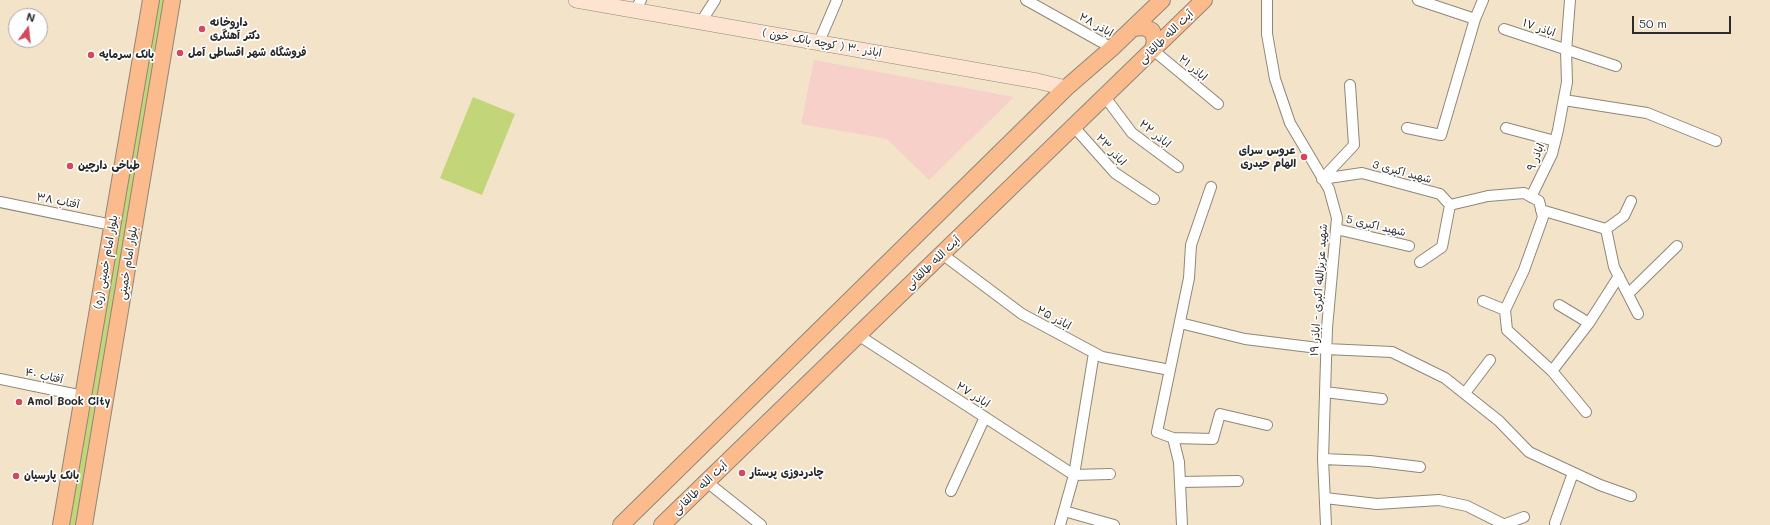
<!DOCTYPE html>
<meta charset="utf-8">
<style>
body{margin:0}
#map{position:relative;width:1770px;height:525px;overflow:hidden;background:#f3e3c9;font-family:Mali,sans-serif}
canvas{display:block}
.north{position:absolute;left:8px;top:8px;width:40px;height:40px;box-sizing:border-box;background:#fff;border:1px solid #aaa;border-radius:50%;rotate:15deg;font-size:11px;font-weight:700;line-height:16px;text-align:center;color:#2b2b2b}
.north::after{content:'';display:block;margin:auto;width:14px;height:18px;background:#d1495b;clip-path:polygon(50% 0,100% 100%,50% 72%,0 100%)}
.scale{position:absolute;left:1632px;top:16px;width:99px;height:18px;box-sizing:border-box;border:2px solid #2b2b2b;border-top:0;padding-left:5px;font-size:12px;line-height:14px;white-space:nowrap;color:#2b2b2b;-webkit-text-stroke:3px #fff;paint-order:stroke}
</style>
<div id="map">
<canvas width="1770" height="525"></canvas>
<div class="north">N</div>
<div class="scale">50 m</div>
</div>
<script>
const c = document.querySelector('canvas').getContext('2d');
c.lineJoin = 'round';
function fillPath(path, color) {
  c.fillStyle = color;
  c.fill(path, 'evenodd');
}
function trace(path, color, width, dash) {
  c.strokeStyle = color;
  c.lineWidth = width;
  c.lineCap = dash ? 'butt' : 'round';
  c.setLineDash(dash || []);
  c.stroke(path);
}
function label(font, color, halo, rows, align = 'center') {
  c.font = font + ' Mali,"Playpen Sans Arabic",sans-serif';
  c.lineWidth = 3.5;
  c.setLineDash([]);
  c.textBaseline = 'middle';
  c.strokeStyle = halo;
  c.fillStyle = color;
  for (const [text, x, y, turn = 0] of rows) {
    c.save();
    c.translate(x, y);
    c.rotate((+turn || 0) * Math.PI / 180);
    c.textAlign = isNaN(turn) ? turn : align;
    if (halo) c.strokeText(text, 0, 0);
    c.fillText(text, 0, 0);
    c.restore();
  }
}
fillPath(new Path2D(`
 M 814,60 L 1014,97 L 929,180 L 887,139 L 801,124 Z`), '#f7d0ca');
fillPath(new Path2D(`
 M 157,0 L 167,0 L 77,525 L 69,525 Z
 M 473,97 L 515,114 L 482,195 L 440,178 Z`), '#c2d578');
const street = new Path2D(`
 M 1026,0 L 1112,48
 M 1267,0 L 1267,34 L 1275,79 L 1290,123 L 1329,189 L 1337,218 L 1327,328 L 1323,459 L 1326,525
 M 1418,0 L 1475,19
 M 635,10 L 641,0
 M 701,22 L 715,0
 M 1504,29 L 1616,66
 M 819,42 L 837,0
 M 1153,50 L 1218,104
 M 1105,97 L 1132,133 L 1178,167
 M 1564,100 L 1647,113 L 1716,141
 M 1074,127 L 1115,173 L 1154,199
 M 1407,128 L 1441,135 L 1475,19 L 1483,0
 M 1506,128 L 1555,141
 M 1322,179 L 1362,173 L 1440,194 L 1450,205 L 1442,247 L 1420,262
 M 1322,179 L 1354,145 L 1350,85
 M 1531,197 L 1552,154 L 1558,130 L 1567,82 L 1566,51 L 1570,0
 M 0,202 L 112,225
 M 1450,205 L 1488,196 L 1524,193 L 1539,201 L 1543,217 L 1524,270 L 1505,310
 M 1541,210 L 1606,229 L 1614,267 L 1638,314
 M 1336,229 L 1409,246
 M 1606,229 L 1624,216 L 1631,201
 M 942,254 L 1022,314 L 1102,357 L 1170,370
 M 1628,294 L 1677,246
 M 1483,301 L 1505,310 L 1507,330 L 1552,371 L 1586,412
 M 1559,305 L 1589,323
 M 1180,323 L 1245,339 L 1326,349 L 1392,352 L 1445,378 L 1499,421 L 1529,452 L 1600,485 L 1631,496
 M 858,335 L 1074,475 L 1110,474
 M 1552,371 L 1589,323 L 1619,276
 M 0,379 L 83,396
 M 1325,392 L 1382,399
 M 1465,393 L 1490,360
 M 1173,438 L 1213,439 L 1220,414 L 1267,425
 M 1323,459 L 1370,461 L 1420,467
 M 707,482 L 761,525
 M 1180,482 L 1238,481
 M 951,491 L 985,417
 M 1325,498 L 1377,504 L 1439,500 L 1467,506 L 1503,524
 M 1064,511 L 1114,525
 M 1555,523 L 1573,473
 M 1060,525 L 1074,475 L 1094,353
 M 1182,525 L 1179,462 L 1173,438 L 1157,432 L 1189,278 L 1191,245 L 1211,187
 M 1503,525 L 1524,517`);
const secondary = new Path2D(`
 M 576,0 L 1037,81 L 1066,88`);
const primary = new Path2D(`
 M 1133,28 L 1144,27 L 1152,31 L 1155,40 L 1153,50
 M 61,525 L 151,0
 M 84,525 L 172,0
 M 621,525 L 1066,88 L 1112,48 L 1162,0
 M 662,525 L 1204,0`);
trace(street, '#8f877a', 12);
trace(secondary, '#8f877a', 16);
trace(primary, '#8f877a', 18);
trace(street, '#fff', 10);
trace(secondary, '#fde4d1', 15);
trace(primary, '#fbbb8c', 16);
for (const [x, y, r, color] of [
 [202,29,4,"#d1495b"],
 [180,53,4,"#d1495b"],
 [91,55,4,"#d1495b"],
 [1304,157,4,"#d1495b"],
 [70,166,4,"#d1495b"],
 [19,402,4,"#d1495b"],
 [742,473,4,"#d1495b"],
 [16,476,4,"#d1495b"]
]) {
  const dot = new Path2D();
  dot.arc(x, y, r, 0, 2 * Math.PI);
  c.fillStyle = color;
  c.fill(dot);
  trace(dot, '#fff', 1.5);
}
label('bold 11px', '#2b2b2b', '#fff', [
 ["داروخانه",210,23],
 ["دکتر آهنگری",210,36],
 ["فروشگاه شهر اقساطی آمل",188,53],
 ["بانک سرمایه",99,55],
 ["عروس سرای",1296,151,"right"],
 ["الهام حیدری",1296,164,"right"],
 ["طباخی دارچین",78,166],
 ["Amol Book City",27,402],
 ["چادردوزی پرستار",750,473],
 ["بانک پارسیان",24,476]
], 'left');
label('11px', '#2b2b2b', '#fff', [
 ["اباذر ۲۸",1096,25,29],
 ["اباذر ۱۷",1539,28,19],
 ["آیت الله طالقانی",1166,37,-44],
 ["اباذر ۳۰ ( کوچه بانک خون )",822,43,10],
 ["اباذر ۲۱",1193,68,40],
 ["اباذر ۲۲",1155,134,39],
 ["اباذر ۲۳",1111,150,47],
 ["اباذر ۹",1536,157,-68],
 ["شهید اکبری 3",1402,172,15],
 ["آفتاب ۳۸",58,201,11],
 ["شهید اکبری 5",1376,226,13],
 ["بلوار امام خمینی (ره)",106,262,-80],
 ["بلوار امام خمینی",128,263,-81],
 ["آیت الله طالقانی",933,263,-44],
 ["شهید عزیزالله اکبری - اباذر ۱۹",1319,290,-86],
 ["اباذر ۲۵",1054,318,28],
 ["آفتاب ۴۰",44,376,12],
 ["اباذر ۲۷",973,395,33],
 ["آیت الله طالقانی",700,488,-44]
]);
</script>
